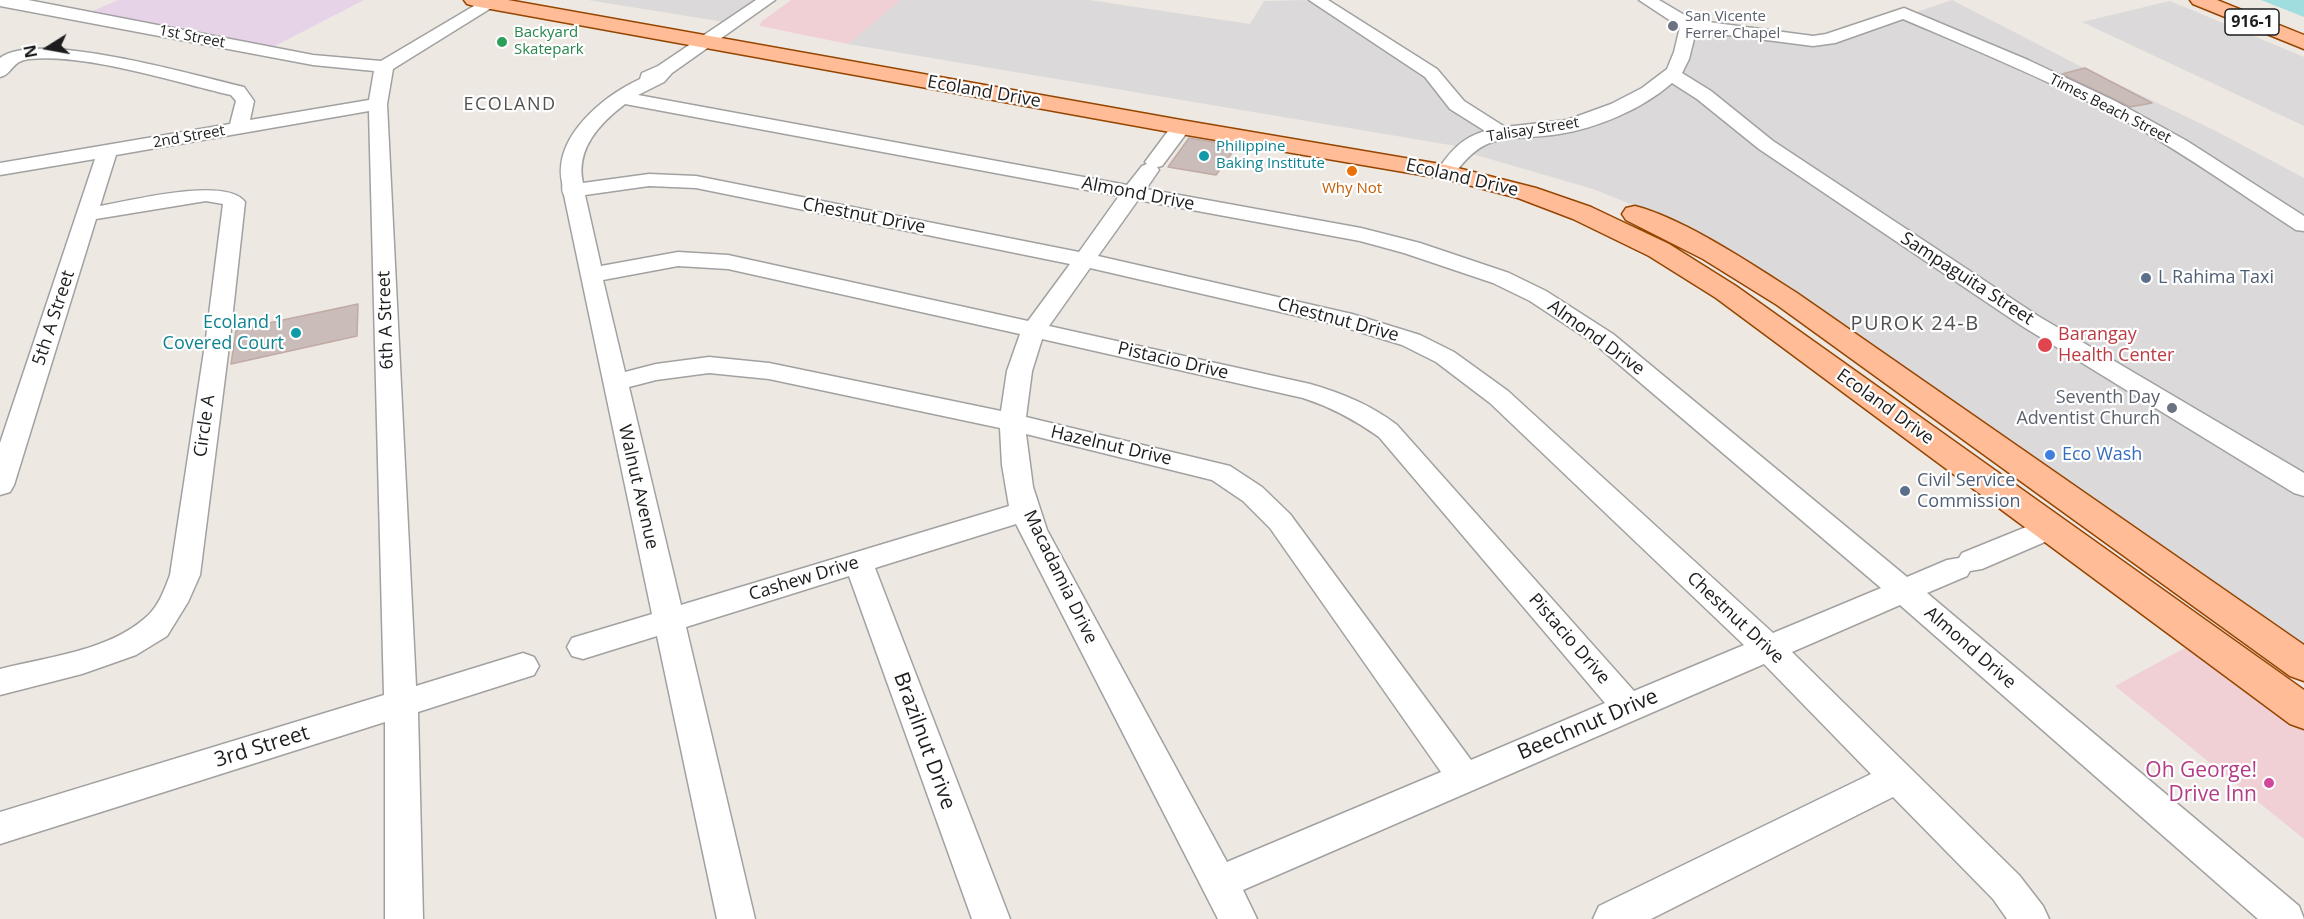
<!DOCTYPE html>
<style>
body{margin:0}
#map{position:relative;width:2304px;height:919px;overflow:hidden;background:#eee8e2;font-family:"Open Sans",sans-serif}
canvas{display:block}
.north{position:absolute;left:18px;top:18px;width:60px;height:60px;-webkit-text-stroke:4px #fff;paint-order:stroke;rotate:259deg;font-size:16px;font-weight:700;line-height:24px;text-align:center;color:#1d1d1d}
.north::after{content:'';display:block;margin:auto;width:21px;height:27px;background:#1d1d1d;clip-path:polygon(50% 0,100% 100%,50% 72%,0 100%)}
</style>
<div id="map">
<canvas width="2304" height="919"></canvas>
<div class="north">N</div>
</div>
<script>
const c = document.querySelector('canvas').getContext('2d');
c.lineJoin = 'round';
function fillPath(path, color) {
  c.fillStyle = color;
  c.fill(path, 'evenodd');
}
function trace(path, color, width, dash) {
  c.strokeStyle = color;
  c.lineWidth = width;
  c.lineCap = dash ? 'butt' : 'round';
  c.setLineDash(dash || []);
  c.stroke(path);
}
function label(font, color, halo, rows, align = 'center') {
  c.font = font + ' "Open Sans",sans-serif';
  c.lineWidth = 4.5;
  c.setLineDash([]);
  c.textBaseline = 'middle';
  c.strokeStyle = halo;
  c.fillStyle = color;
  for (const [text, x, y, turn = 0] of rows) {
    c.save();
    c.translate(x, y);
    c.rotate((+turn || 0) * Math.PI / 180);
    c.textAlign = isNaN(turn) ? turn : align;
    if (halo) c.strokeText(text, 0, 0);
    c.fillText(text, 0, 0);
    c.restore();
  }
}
fillPath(new Path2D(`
 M 588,0 L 756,0 L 724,22 Z
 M 901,0 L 1089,0 L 1250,24 L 1264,1 L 1309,0 L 1351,30 L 1418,69 L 1490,130 L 1471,136 L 1456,146 L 848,44 Z
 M 1952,0 L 2080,66 L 2214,130 L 2304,178 L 2304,652 L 1663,217 L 1593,189 L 1469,153 L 1488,140 L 1563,130 L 1674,77 L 1693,27 L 1825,43 Z
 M 2170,1 L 2304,57 L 2304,126 L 2082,22 Z`), '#dbd9da');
fillPath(new Path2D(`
 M 791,0 L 901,0 L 848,44 L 760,26 L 761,22 Z
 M 2192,644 L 2304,727 L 2304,839 L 2115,686 Z`), '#f0d0d5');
fillPath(new Path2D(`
 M 118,0 L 364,0 L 273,47 L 88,13 Z`), '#e7d3e8');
fillPath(new Path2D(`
 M 2261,0 L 2304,0 L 2304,17 Z`), '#a0ddde');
const building = new Path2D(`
 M 2085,68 L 2152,103 L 2130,107 L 2062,74 Z
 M 1189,138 L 1237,146 L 1216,175 L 1168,167 Z
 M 358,304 L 357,336 L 231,364 L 236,330 Z`);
fillPath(building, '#cabcb8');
trace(building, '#c0aaa4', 1.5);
const street = new Path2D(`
 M 0,0 L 28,0 L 313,55 L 381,61 L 484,0 L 504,0 L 393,69 L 387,104 L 416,686 L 523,653 L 534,657 L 539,666 L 534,675 L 418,712 L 423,919 L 385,919 L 385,722 L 0,844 L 0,812 L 384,695 L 369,111 L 116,155 L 100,206 C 130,201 226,176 245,202 L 230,338 L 200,575 L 188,602 L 167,636 L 136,655 L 82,674 L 0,695 L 0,669 C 47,657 107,651 144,619 C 158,608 164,591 170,575 L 206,338 L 223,204 L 206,201 L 96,219 L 14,485 L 10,492 L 0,495 L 0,443 L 95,159 L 0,175 L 0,163 L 230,124 L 236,101 L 231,95 C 174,82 86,53 29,59 C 11,61 13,74 0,77 L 0,58 C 36,29 197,76 244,87 L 254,101 L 250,120 L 369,100 L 374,71 L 313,65 L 0,6 Z
 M 756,0 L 775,0 L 672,73 L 664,82 L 638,95 L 1127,185 L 1142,166 L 1147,164 L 1145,162 L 1174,123 L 1188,123 L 1191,127 L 1162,166 L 1157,167 L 1159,170 L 1146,189 L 1361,228 L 1420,243 L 1509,273 L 1546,291 L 1613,334 L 1907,577 L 1947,560 L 1959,558 L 1962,553 L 2041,521 L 2051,518 L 2061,521 L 2065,528 L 2061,535 L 1982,569 L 1970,571 L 1967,576 L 1927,593 L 2299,906 L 2304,919 L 2258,919 L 1900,605 L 1792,652 L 2019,875 L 2043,906 L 2049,919 L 2007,919 L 1993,899 L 1893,797 L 1651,919 L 1593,919 L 1599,906 L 1871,774 L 1764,664 L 1243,890 L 1257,919 L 1218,919 L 1016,524 L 875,568 L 1010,919 L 972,919 L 849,576 L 686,627 L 755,919 L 717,919 L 657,636 L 583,659 L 572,656 L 567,647 L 572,638 L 652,614 L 564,195 C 561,190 563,189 562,182 C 553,137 603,96 640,79 L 642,73 L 658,66 ZM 625,104 L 1119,196 L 1079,252 L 696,176 L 649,174 L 583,183 C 575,149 600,123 625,104 ZM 649,186 L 696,188 L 1070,264 L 1028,321 L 728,255 L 678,252 L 601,266 L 585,195 ZM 1138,200 L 1360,241 L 1404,253 L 1493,283 L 1530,301 L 1595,344 L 1881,588 L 1773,633 L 1508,391 L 1454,352 L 1420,335 L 1352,314 L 1098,256 ZM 678,266 L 728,269 L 1020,334 L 1007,371 L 1001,411 L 769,363 L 709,357 L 656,364 L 625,372 L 603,280 ZM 1090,268 L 1337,325 L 1402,345 L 1436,362 L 1490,403 L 1744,645 L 1634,691 L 1397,425 C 1371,405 1342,393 1310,384 L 1049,326 ZM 1042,339 L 1303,398 C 1331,407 1355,420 1379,437 L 1605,703 L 1471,760 L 1290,514 L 1262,487 L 1230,466 L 1026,417 L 1032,371 ZM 709,373 L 769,379 L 1000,428 L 1002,465 L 1009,506 L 681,605 L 629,387 L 656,380 ZM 1026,434 L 1212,480 L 1243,501 L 1270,528 L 1441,772 L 1227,862 L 1047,530 L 1033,487 Z
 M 1309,0 L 1328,0 L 1437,69 L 1464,101 L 1505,127 L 1567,120 L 1611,104 L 1642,88 L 1667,69 L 1674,52 L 1680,27 L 1639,0 L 1659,0 L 1693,20 L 1813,36 L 1826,34 L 1904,8 L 2028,60 L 2115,101 L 2187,141 L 2304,216 L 2304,231 L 2296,230 C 2241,194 2188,156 2131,124 C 2058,84 1980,52 1903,19 L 1835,43 L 1813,46 L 1696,31 L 1689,59 L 1682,73 L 1711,91 L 1773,141 L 2038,316 L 2304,473 L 2304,496 L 2294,493 L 2022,326 L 1759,149 L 1697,99 L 1672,83 C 1642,109 1598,128 1559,134 C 1508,142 1487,128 1453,176 L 1439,176 L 1436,172 C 1450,152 1461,138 1485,131 L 1450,109 L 1425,77 Z`);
const primary = new Path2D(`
 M 464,0 L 508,0 L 1181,120 L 1446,165 L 1536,188 L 1591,207 L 1669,244 L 1736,286 L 2304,690 L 2304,729 L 2290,724 L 1716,298 L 1649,256 L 1573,219 L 1518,198 L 1445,179 L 1181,134 L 474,6 L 467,4 Z
 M 2190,0 L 2217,0 L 2304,35 L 2304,49 L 2193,4 Z
 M 1635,206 C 1685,219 1753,265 1797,293 L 2304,645 L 2304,681 L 2290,676 L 1777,305 L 1703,259 L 1626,220 L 1622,214 L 1626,208 Z`);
trace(street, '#a1a1a1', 3);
trace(primary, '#954500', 3);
fillPath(street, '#fff');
fillPath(primary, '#ffbc96');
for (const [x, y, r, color] of [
 [1673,26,6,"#6b7280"],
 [502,42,6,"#2e9e5b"],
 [1204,156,6,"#0f9aa8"],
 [1352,171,6,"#e8710a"],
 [2146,278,6,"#5c6f8a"],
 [296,333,6,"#0f9aa8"],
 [2045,345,8,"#e0444e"],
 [2172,408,6,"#6b7280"],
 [2050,455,6,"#3f7fe0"],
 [1905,491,6,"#5c6f8a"],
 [2269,783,6,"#d1479c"]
]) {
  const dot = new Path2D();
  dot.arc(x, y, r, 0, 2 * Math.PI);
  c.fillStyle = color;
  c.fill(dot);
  trace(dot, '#fff', 2);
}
label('15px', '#5b616d', '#fff', [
 ["San Vicente",1685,17],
 ["Ferrer Chapel",1685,34]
], 'left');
label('15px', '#27864d', '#fff', [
 ["Backyard",514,33],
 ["Skatepark",514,50]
], 'left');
label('15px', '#1d1d1d', '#fff', [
 ["1st Street",192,37,11],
 ["Times Beach Street",2110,109,27],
 ["Talisay Street",1533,130,-9],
 ["2nd Street",189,137,-10]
]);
label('15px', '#0d838f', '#fff', [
 ["Philippine",1216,147],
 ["Baking Institute",1216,164]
], 'left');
label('15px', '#c56008', '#fff', [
 ["Why Not",1352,189]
]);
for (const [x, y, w] of [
 [2252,22,54]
]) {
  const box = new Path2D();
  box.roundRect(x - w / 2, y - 13, w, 26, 4.5);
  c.fillStyle = '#fff';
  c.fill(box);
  trace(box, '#1d1d1d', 1.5);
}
label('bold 16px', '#1d1d1d', null, [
 ["916-1",2252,22]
]);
label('18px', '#1d1d1d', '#fff', [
 ["Ecoland Drive",984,92,10],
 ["Ecoland Drive",1462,178,13],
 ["Almond Drive",1138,194,11],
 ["Chestnut Drive",864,216,11],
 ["Sampaguita Street",1967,279,33],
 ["5th A Street",54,318,-72],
 ["6th A Street",386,320,-92],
 ["Chestnut Drive",1338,320,15],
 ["Almond Drive",1596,338,36],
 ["Pistacio Drive",1173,361,13],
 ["Ecoland Drive",1885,407,36],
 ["Circle A",205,426,-82],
 ["Hazelnut Drive",1111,446,13],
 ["Walnut Avenue",638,487,77],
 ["Macadamia Drive",1060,577,64],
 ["Cashew Drive",804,579,-17],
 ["Chestnut Drive",1735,618,43],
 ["Pistacio Drive",1569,639,49],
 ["Almond Drive",1970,648,41]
]);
c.letterSpacing = '1.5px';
label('18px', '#505050', '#fff', [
 ["ECOLAND",510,105]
]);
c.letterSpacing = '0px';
label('18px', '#4e5e75', '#fff', [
 ["L Rahima Taxi",2158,278],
 ["Civil Service",1917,481],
 ["Commission",1917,502]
], 'left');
label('18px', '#0d838f', '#fff', [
 ["Ecoland 1",284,323],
 ["Covered Court",284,344]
], 'right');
label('18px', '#be3a42', '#fff', [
 ["Barangay",2058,335],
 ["Health Center",2058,356]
], 'left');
label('18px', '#5b616d', '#fff', [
 ["Seventh Day",2160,398],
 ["Adventist Church",2160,419]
], 'right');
label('18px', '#366cbe', '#fff', [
 ["Eco Wash",2062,455]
], 'left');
c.letterSpacing = '1.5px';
label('20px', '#505050', '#fff', [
 ["PUROK 24-B",1915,324]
]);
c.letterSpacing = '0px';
label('21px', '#1d1d1d', '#fff', [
 ["Beechnut Drive",1588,725,-23],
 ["Brazilnut Drive",924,741,70],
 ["3rd Street",262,747,-17]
]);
label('21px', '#b23c85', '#fff', [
 ["Oh George!",2257,771],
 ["Drive Inn",2257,795]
], 'right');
</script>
